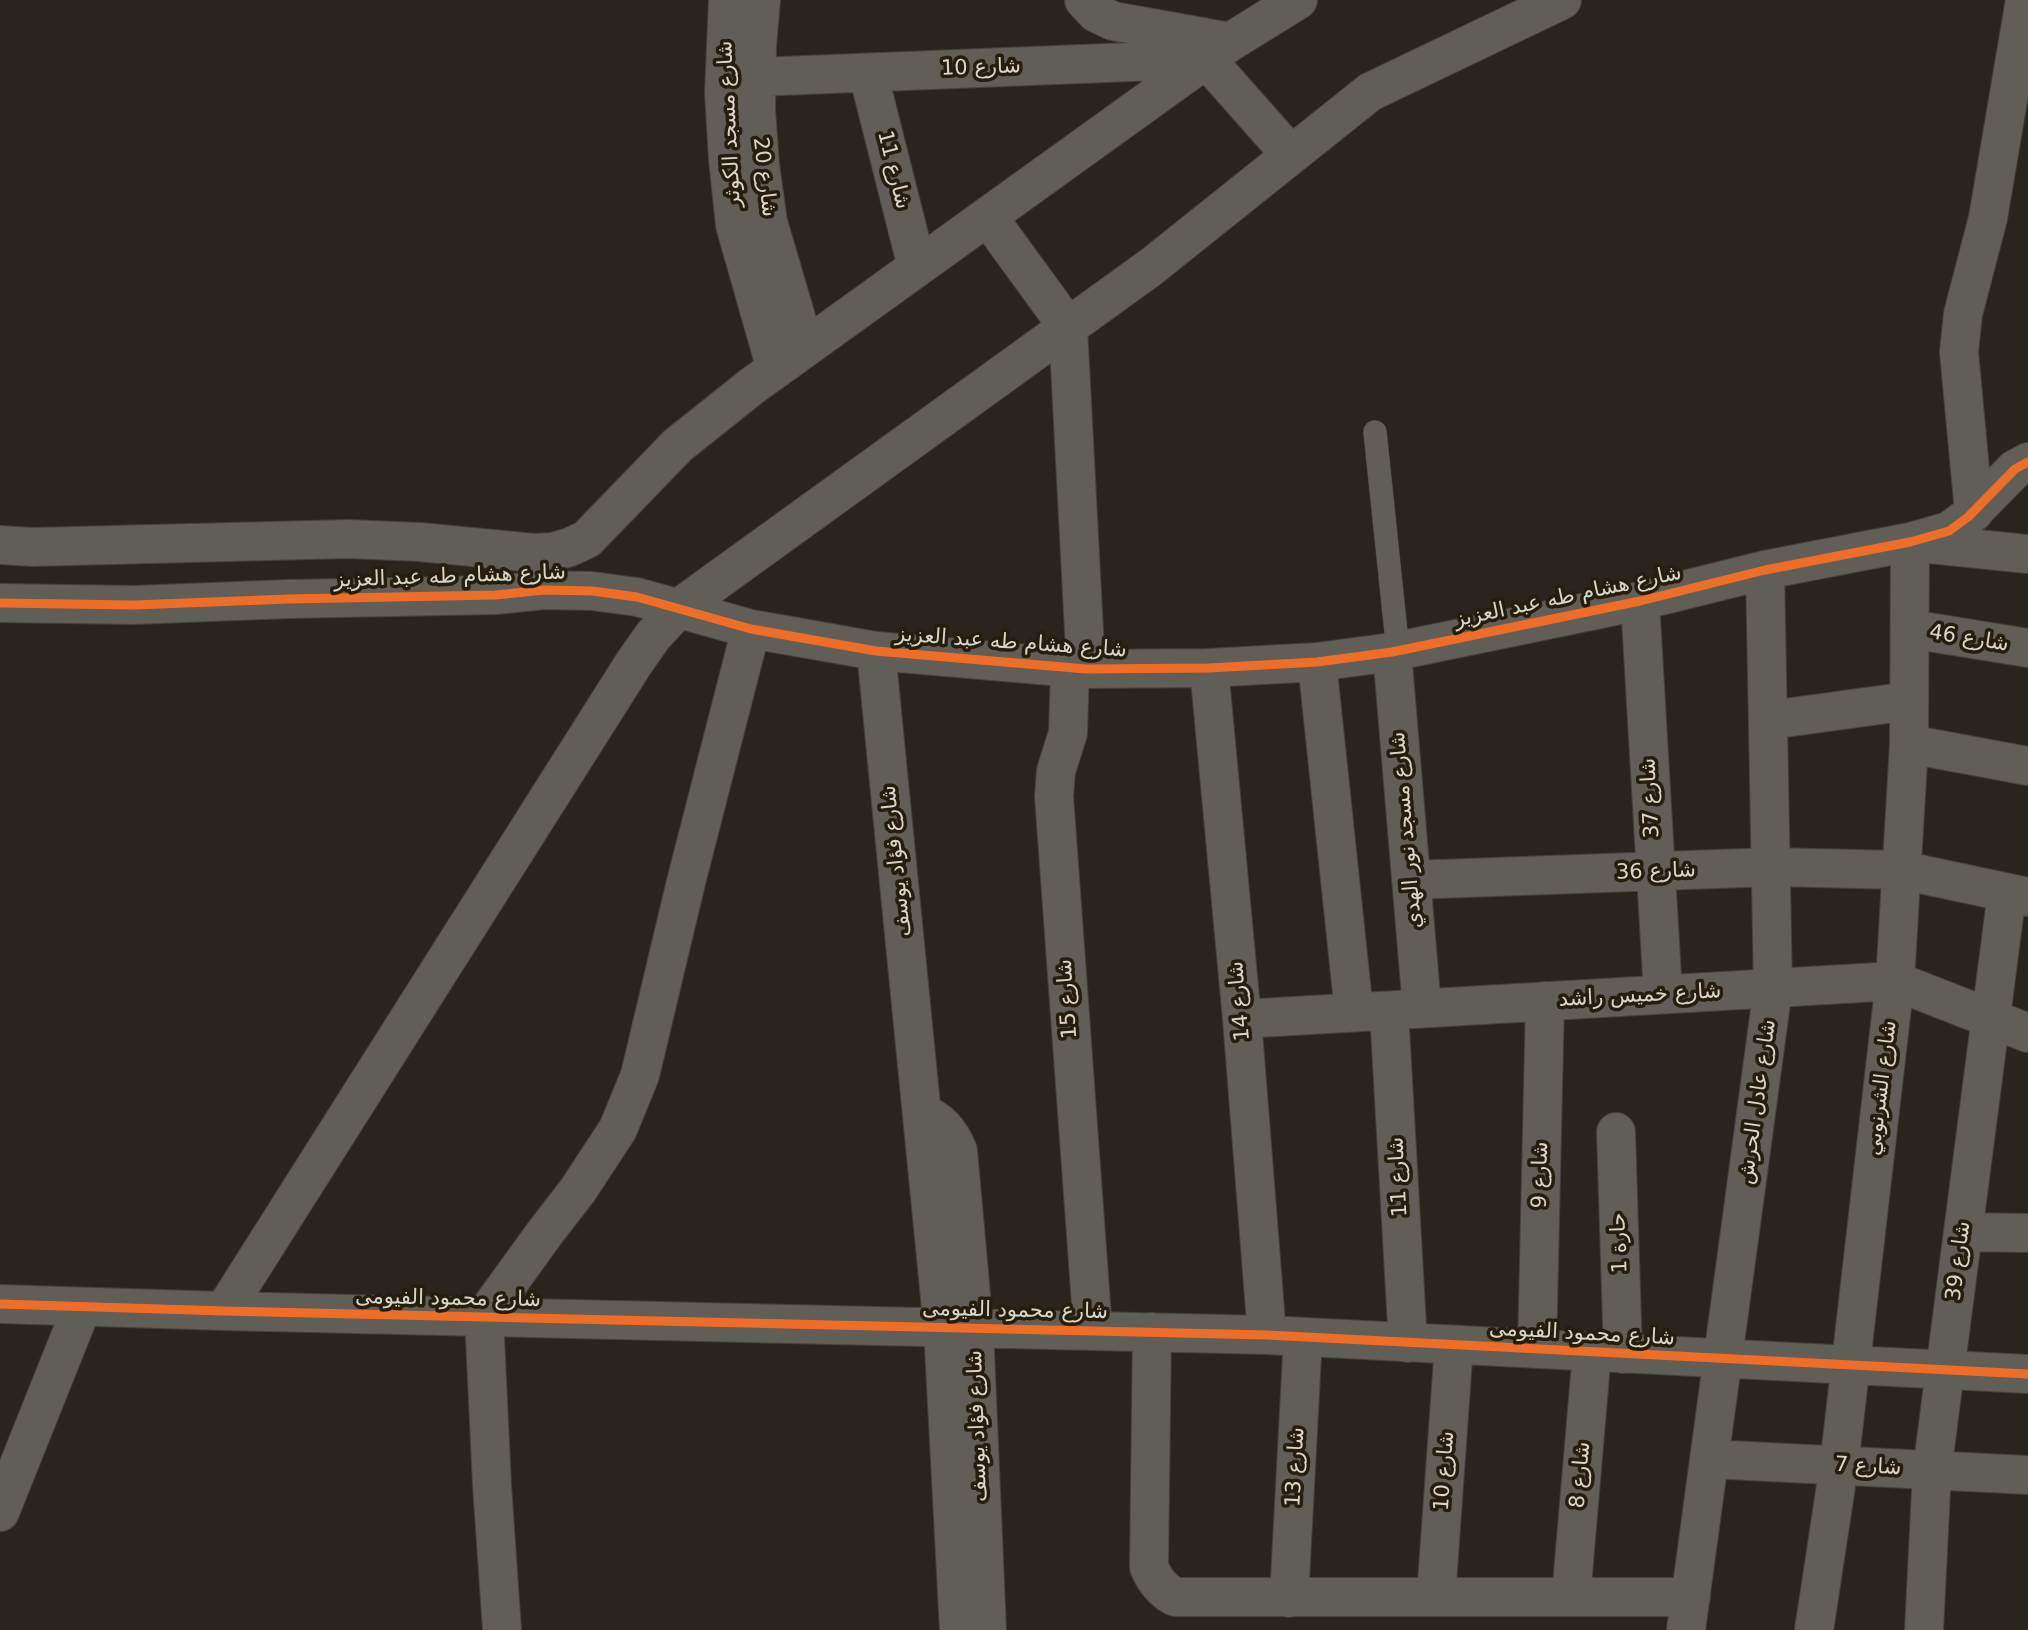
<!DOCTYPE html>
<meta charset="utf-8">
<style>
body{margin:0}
canvas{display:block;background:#29251c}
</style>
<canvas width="2028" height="1630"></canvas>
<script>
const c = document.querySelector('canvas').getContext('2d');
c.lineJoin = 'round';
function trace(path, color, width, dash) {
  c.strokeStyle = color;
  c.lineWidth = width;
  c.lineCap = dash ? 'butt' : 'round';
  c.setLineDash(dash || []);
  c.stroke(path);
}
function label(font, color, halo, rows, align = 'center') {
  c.font = font + ' "DejaVu Sans","Noto Naskh Arabic",sans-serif';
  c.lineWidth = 7;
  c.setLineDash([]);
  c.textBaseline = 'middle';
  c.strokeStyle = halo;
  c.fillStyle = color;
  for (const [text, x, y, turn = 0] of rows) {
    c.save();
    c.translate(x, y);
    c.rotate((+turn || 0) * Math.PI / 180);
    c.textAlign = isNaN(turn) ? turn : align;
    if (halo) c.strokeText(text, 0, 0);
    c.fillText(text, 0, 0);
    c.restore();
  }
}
const service = new Path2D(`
 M 1375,432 L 1398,651`);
const minor = new Path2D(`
 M 728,0 L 724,93 L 728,159 L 735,225 L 776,369
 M 761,0 L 757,46 L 756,110 L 760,165 L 768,222 L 805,348
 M 1084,0 L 1096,13 L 1113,21 L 1230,42
 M 868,73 L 917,267
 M 756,77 L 1206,59 L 1291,155
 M 988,217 L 1068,327 L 1086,669
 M 1974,512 L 1959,352 L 1963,314 L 1988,218 L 2025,0
 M 0,545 L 33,547 L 348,539 L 420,542 L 534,553 L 553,552 L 570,547 L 587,539 L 678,445 L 752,386 L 1230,42 L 1298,0
 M 1640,601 L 1663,994
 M 0,603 L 134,605 L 289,599 L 496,595 L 544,590 L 592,591 L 637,597 L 751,629 L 876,651 L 1086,669 L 1209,668 L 1317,662 L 1392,652 L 1640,601 L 1765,570 L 1910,542 L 1949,531 L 1968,517 L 2015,469 L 2028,462
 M 1910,629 L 2028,648
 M 876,651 L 943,1328 L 959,1630
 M 1392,652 L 1422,1008
 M 1317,662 L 1354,1012
 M 1070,668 L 1068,733 L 1056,771 L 1054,796 L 1093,1331
 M 1209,668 L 1242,1019 L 1267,1335
 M 1770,720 L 1909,701
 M 1909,744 L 2028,766
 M 1411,880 L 1772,867 L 1901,870 L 2028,897
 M 1389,1011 L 1408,1343
 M 1242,1019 L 1895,981 L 2028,1033
 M 922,1113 C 941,1120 951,1133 958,1151 L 974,1328 L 987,1630
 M 1616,1132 L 1623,1354
 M 1963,1232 L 2028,1233
 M 0,1304 L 224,1311 L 1267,1335 L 2028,1374
 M 224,1311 L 634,663 L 653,636 L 679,608 L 1151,267 L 1370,92 L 1562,0
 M 1152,1332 L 1149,1567 C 1155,1581 1162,1590 1175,1597 L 1691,1597
 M 1537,1349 L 1545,1001
 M 1709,1459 L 2028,1475
 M 0,1512 L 82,1307
 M 1436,1597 L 1454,1345
 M 1571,1597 L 1592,1352
 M 1289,1598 L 1303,1337
 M 502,1630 L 492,1485 L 484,1317 L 544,1234 L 578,1190 L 618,1129 L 640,1075 L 686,882 L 751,629
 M 1686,1630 L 1773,988 L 1765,570
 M 1814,1630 L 1839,1466 L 1895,981 L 1909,744 L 1910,542 L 2028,554
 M 1924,1630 L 1932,1471 L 2007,893`);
trace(service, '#45423a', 24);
trace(minor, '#45423a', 40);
trace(service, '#615e57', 23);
trace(minor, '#615e57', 38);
trace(new Path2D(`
 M 0,603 L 134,605 L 289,599 L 496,595 L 544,590 L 592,591 L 637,597 L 751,629 L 876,651 L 1086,669 L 1209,668 L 1317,662 L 1392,652 L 1640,601 L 1765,570 L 1910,542 L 1949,531 L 1968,517 L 2015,469 L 2028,462
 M 0,1304 L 224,1311 L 1267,1335 L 2028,1374`), '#ee6e29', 9);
label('21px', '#dad5ca', '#251e0c', [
 ["شارع 10",981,68,-2],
 ["شارع مسجد الكوثر",730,124,-93],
 ["شارع 11",893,170,76],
 ["شارع 20",764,177,83],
 ["شارع هشام طه عبد العزيز",450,577,-2],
 ["شارع هشام طه عبد العزيز",1568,597,-12],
 ["شارع 46",1969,639,9],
 ["شارع هشام طه عبد العزيز",1011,643,4],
 ["شارع 37",1651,798,-93],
 ["شارع مسجد نور الهدي",1407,830,-95],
 ["شارع فؤاد يوسف",897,861,-96],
 ["شارع 36",1656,872,-2],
 ["شارع خميس راشد",1640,996,-3],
 ["شارع 15",1068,999,-94],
 ["شارع 14",1240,1001,-95],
 ["شارع الشرنوبي",1882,1088,-83],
 ["شارع عادل الحرش",1758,1102,-82],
 ["شارع 9",1541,1175,-89],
 ["شارع 11",1399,1177,-93],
 ["حارة 1",1620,1243,-92],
 ["شارع 39",1959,1261,-83],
 ["شارع محمود الفيومى",448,1299,1],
 ["شارع محمود الفيومى",1015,1311,1],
 ["شارع محمود الفيومى",1582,1334,3],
 ["شارع فؤاد يوسف",978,1426,-92],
 ["شارع 13",1296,1467,-87],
 ["شارع 7",1868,1467,3],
 ["شارع 10",1445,1471,-86],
 ["شارع 8",1581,1475,-85]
]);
</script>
